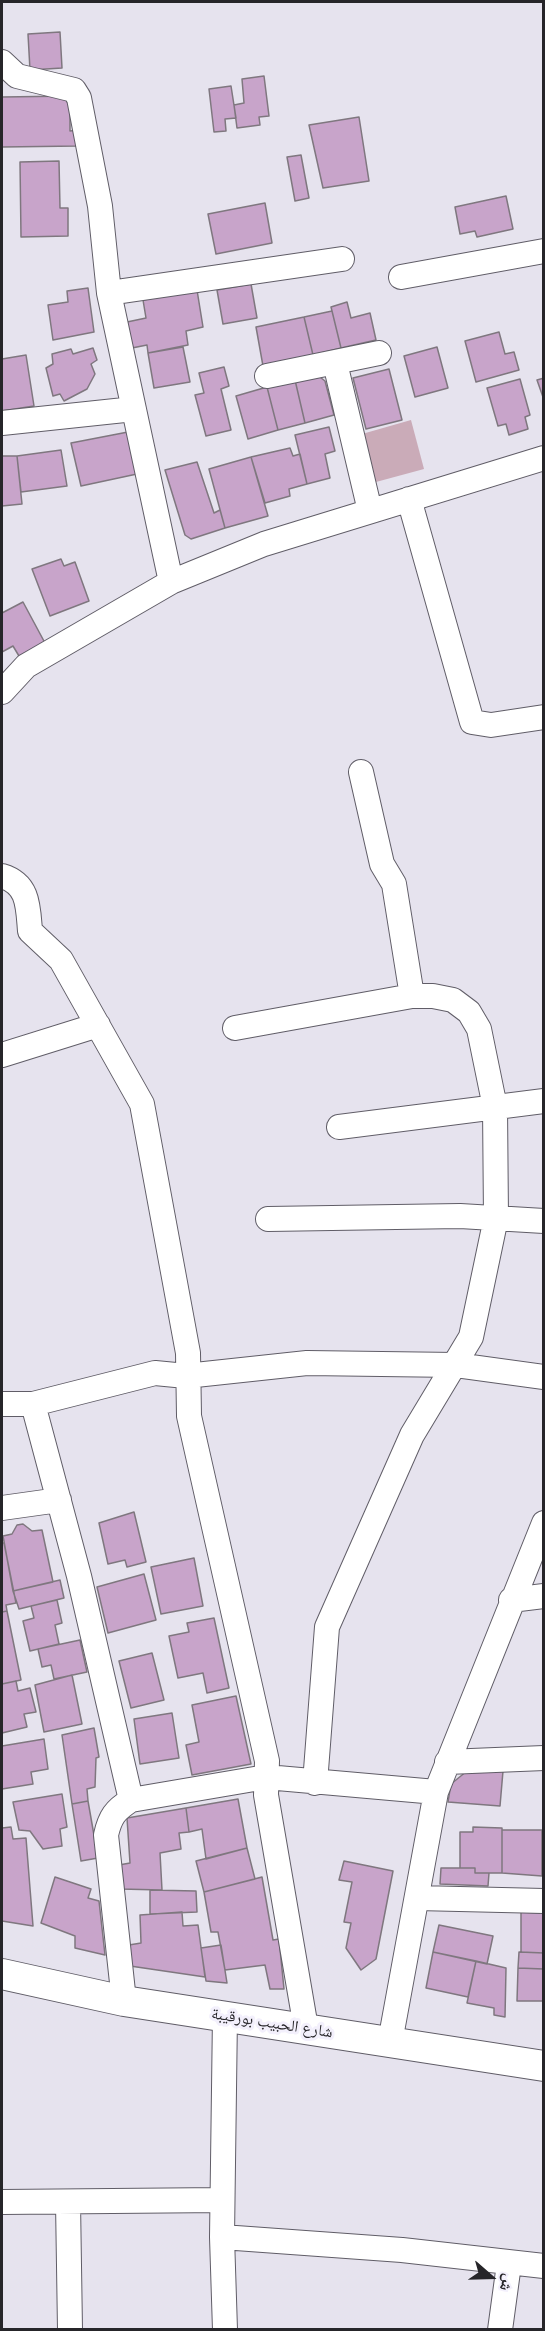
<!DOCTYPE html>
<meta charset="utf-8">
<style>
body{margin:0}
#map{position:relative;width:545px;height:2331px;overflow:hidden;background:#e6e3ee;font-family:Mulish,"Noto Naskh Arabic",sans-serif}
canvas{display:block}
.frame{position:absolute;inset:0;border:3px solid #262529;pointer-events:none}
.north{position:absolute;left:461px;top:2247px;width:60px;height:60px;-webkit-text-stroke:4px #f3f0fc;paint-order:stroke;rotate:110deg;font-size:16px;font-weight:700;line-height:24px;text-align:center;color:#262529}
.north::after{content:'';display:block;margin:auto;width:21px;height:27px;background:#262529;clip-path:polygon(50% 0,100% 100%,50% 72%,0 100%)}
</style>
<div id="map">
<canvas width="545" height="2331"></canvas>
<div class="frame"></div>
<div class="north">ش</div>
</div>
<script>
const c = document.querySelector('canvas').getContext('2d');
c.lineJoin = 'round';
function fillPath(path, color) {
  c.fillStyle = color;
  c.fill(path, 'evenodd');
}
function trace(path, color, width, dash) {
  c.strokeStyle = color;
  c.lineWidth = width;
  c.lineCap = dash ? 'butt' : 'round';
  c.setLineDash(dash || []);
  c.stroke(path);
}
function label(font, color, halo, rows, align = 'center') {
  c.font = font + ' Mulish,"Noto Naskh Arabic",sans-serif';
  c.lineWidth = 6;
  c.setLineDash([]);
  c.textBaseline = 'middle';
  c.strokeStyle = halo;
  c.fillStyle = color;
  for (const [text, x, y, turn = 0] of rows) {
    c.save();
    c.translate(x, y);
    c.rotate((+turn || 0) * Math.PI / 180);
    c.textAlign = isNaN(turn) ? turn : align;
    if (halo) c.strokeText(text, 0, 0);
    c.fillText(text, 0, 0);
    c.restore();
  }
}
fillPath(new Path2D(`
 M 411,420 L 424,469 L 376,482 L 362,434 Z`), '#caabb8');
const building = new Path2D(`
 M 60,32 L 62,68 L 30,70 L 28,34 Z
 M 264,76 L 269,116 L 259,117 L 260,125 L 237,128 L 234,105 L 244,103 L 242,79 Z
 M 231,86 L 236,118 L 225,119 L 226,131 L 214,132 L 209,89 Z
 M 70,96 L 70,131 L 78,130 L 78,146 L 2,147 L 2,97 Z
 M 359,117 L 369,181 L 323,188 L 309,125 Z
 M 301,155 L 309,198 L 295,201 L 287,157 Z
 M 59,161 L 60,208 L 68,208 L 68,236 L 21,237 L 20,162 Z
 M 506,196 L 513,229 L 477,237 L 475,231 L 460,234 L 455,207 Z
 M 265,203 L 272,243 L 216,254 L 208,214 Z
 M 251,284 L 257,318 L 223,324 L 217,290 Z
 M 88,288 L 94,332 L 53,340 L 48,305 L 68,302 L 67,291 Z
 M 197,290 L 203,327 L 186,331 L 188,345 L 148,353 L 147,345 L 132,348 L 127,322 L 146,318 L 143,300 Z
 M 347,302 L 351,318 L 370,313 L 376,340 L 341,348 L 331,307 Z
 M 332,311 L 341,348 L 313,355 L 304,317 Z
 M 304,317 L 313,355 L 263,366 L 256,327 Z
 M 499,332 L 505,354 L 514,352 L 519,370 L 476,382 L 465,341 Z
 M 183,347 L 190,382 L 154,388 L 148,353 Z
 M 437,347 L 448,388 L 415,397 L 404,356 Z
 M 93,348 L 97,360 L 91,364 L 95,374 L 87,389 L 64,401 L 60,394 L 53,396 L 46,368 L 53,364 L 52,354 L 71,349 L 73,354 Z
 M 26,355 L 34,406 L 2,411 L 2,359 Z
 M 224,367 L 229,386 L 221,389 L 231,430 L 206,436 L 195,395 L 204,393 L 199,373 Z
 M 389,369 L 402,420 L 366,429 L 353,378 Z
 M 316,374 L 325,381 L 334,415 L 305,423 L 295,380 Z
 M 544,378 L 544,400 L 537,380 Z
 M 520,379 L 530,415 L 525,417 L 528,429 L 509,435 L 506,424 L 498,426 L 487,388 Z
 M 295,380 L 305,423 L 278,430 L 267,387 Z
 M 267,387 L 278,430 L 248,439 L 236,396 Z
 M 329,427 L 335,451 L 325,454 L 330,478 L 307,484 L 295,435 Z
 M 128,432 L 137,474 L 81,486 L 71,443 Z
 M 290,448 L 293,456 L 300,454 L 307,484 L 289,489 L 290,496 L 265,503 L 251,457 Z
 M 61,450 L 67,486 L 21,492 L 17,456 Z
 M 2,456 L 17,456 L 22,504 L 2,506 Z
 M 251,457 L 268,516 L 225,528 L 209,469 Z
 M 197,462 L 214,513 L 220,510 L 225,528 L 191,539 L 185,535 L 165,470 Z
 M 61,559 L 64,566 L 75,562 L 89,601 L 50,616 L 32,569 Z
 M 23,602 L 45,643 L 19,656 L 13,646 L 2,652 L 2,613 Z
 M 134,1512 L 146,1562 L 127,1567 L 125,1560 L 108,1564 L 99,1523 Z
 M 23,1524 L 32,1531 L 42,1530 L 53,1582 L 13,1591 L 3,1536 L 12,1534 L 17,1525 Z
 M 2,1543 L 4,1543 L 16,1603 L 6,1605 L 7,1611 L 2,1612 Z
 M 194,1558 L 203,1606 L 161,1614 L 151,1567 Z
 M 144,1574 L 156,1620 L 108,1633 L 97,1587 Z
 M 60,1580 L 64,1598 L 19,1609 L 13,1591 Z
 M 57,1600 L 62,1623 L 55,1625 L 59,1644 L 30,1651 L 23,1621 L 34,1618 L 31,1606 Z
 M 7,1611 L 21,1680 L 2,1684 L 2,1612 Z
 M 214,1618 L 229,1688 L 207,1693 L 203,1673 L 178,1678 L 169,1636 L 189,1632 L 187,1623 Z
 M 80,1640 L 87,1672 L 54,1679 L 51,1665 L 42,1667 L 38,1649 Z
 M 152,1653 L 164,1700 L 131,1708 L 119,1661 Z
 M 72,1675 L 82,1724 L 44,1732 L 35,1685 Z
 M 16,1681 L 18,1691 L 30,1688 L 36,1712 L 24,1714 L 27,1727 L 2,1733 L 2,1684 Z
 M 236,1696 L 251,1764 L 192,1775 L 186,1745 L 199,1742 L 192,1705 Z
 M 172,1713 L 179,1758 L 140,1764 L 134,1719 Z
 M 94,1728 L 99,1757 L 96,1758 L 95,1787 L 87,1789 L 88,1801 L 72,1804 L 62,1735 Z
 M 44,1739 L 48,1769 L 31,1772 L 33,1784 L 2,1789 L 2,1746 Z
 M 467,1771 L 503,1771 L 500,1806 L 448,1802 L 451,1784 Z
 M 62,1794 L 67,1827 L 60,1829 L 62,1846 L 43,1849 L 30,1831 L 19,1830 L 13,1802 Z
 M 238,1799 L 247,1848 L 206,1859 L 202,1829 L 189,1832 L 186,1808 Z
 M 88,1801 L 98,1858 L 81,1861 L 72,1804 Z
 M 186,1808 L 189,1832 L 179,1833 L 181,1849 L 160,1853 L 162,1890 L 120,1889 L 119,1865 L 130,1863 L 127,1818 Z
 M 11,1827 L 13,1839 L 26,1838 L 33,1926 L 2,1921 L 2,1828 Z
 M 473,1827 L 502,1828 L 502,1873 L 475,1873 L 475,1868 L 460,1868 L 460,1832 L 473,1832 Z
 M 502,1830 L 542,1830 L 542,1876 L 502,1873 Z
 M 247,1848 L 255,1879 L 204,1892 L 196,1861 Z
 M 344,1861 L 393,1871 L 376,1959 L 361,1970 L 346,1948 L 351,1923 L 344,1922 L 352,1882 L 339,1880 Z
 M 441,1868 L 475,1868 L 475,1873 L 489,1873 L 488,1886 L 440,1884 Z
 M 55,1877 L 91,1889 L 88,1898 L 99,1901 L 105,1955 L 75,1948 L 75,1936 L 41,1923 Z
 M 262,1877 L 273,1940 L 279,1939 L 284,1989 L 270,1989 L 265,1965 L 225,1970 L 218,1932 L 211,1932 L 204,1892 Z
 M 150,1890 L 196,1891 L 197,1912 L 150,1914 Z
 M 182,1912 L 183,1926 L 198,1925 L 205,1977 L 130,1966 L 129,1945 L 141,1943 L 140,1915 Z
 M 521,1912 L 544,1913 L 544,1953 L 521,1952 Z
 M 439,1925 L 493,1936 L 487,1964 L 433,1952 Z
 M 221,1945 L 227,1983 L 206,1981 L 201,1948 Z
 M 433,1952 L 476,1961 L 468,1997 L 426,1988 Z
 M 519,1952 L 544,1953 L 544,1969 L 518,1968 Z
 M 476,1961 L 506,1968 L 505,2017 L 494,2015 L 494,2008 L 467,2003 Z
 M 518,1968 L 544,1969 L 544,2001 L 517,2001 Z`);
fillPath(building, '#c8a4ca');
trace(building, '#7f777f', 1.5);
const minor = new Path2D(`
 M 2,62 L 17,76 L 74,90 L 79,98 L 100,206 L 109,293 L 171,582
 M 401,277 L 544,251
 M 109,293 L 342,259
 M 335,363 L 370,511
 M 267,376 L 379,353
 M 2,423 L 134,409
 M 409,499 L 472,722 L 491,725 L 544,717
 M 2,692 L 26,666 L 171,582 L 264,544 L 544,458
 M 361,772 L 382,864 L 394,884 L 412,996
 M 2,876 C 29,884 28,907 30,931 L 61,960 L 142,1104 L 188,1353 L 189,1416 L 267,1761 L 266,1795 L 306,2028
 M 235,1028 L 412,996 L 433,996 L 453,1000 L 469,1012 L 479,1029 L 495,1107 L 496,1218 L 471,1337 L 412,1435 L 327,1627 L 315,1783
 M 2,1055 L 98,1025
 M 339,1127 L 544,1101
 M 268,1219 L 460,1216 L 544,1221
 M 2,1404 L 33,1404 L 155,1373 L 186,1376 L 307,1363 L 456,1365 L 544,1377
 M 33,1404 L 79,1576 L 131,1800
 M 2,1508 L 59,1500
 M 511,1600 L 544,1596
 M 447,1762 L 544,1758
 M 417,1898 L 544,1901
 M 124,2001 L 106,1835 C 110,1817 115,1810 131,1800 L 266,1777 L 436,1792
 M 225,2015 L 222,2237 L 225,2330
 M 390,2042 L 436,1792 L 544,1523
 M 2,2202 L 222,2200
 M 68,2202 L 70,2330
 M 222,2237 L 402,2250 L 544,2266
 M 500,2330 L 509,2264`);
const tertiary = new Path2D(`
 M 2,1974 L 124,2001 L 544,2066`);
trace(minor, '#605d67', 26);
trace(tertiary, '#605d67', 32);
trace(minor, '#fff', 24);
trace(tertiary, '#fff', 30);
label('16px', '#262529', '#f3f0fc', [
 ["شارع الحبيب بورقيبة",272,2023,9]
]);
</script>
